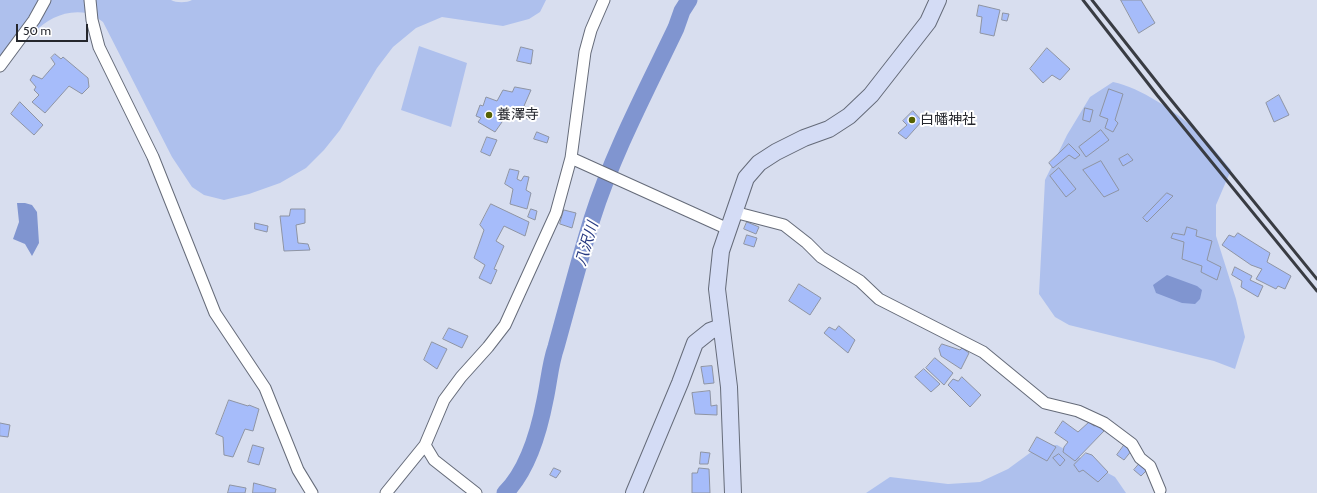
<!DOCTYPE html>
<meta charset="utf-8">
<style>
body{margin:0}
#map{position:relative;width:1317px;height:493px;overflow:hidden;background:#d8deef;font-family:Cabin,sans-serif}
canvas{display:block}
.scale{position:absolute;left:16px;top:24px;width:72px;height:18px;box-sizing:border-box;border:2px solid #25272d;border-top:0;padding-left:5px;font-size:12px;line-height:14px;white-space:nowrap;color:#25272d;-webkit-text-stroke:3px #fff;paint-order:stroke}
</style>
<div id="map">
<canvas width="1317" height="493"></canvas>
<div class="scale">50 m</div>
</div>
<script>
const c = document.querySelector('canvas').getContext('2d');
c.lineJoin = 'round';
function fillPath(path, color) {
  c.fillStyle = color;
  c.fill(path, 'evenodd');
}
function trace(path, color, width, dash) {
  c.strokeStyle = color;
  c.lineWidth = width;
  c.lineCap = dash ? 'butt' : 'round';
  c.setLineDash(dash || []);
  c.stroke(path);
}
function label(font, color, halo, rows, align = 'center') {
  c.font = font + ' Cabin,"Noto Sans JP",sans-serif';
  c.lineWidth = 4;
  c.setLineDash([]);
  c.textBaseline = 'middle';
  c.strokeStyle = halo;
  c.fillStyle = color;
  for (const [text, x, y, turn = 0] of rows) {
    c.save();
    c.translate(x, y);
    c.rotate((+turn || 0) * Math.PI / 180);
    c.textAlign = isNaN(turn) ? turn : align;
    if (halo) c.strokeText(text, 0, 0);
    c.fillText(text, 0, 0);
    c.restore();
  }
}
fillPath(new Path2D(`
 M 0,0 L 171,0 C 176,3 187,3 192,0 L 546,0 L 540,12 L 529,19 L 503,26 L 442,17 L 416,28 L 393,47 L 377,68 L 340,130 L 324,150 L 306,168 L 280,183 L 249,194 L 224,200 L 204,195 L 192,187 L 172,157 L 103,22 C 99,19 92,14 87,13 C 46,6 23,45 0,71 Z
 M 419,46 L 467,63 L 451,127 L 401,110 Z
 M 1113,82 C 1141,88 1175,111 1196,130 C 1209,142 1220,157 1231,170 L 1216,205 L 1216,236 L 1236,299 L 1245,337 L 1235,369 L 1214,361 L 1069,325 L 1055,317 L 1039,294 L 1045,180 L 1067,135 L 1090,97 Z
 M 1057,445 L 1115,477 L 1126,493 L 866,493 L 890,477 L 948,484 L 980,482 L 1008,469 L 1038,447 Z`), '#aec0ed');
fillPath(new Path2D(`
 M 17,203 L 25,203 L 32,205 L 37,212 L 39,243 L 32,256 L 25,244 L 13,239 L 19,222 Z
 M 1167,275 L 1197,286 L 1202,290 L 1200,299 L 1195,304 L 1182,303 L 1156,293 L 1153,285 Z`), '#8095d0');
trace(new Path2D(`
 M 505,493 C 527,471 539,431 545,400 C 549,382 550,364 556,347 C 568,304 579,261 592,219 C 613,153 646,91 676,28 L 682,11 L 689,0`), '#8095d0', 17);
const building = new Path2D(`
 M 1121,0 L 1141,0 L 1155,23 L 1139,33 Z
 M 979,5 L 1000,10 L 994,36 L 980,33 L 982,17 L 977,16 Z
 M 1003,13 L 1009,14 L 1007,21 L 1002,20 Z
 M 521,47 L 533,50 L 531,64 L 517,61 Z
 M 1047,48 L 1070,69 L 1060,80 L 1052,75 L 1043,83 L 1030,69 Z
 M 55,54 L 61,59 L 63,57 L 88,78 L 89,87 L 82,94 L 69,86 L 45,113 L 32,102 L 39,95 L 34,90 L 36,87 L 30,80 L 33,75 L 42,79 L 55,64 L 51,58 Z
 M 515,87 L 531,90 L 524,106 L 533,112 L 530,120 L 509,112 L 495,132 L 478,122 L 481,118 L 476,116 L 480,105 L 483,106 L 486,97 L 497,101 L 503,90 L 512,92 Z
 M 1109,89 L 1123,94 L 1115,120 L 1118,123 L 1113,132 L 1105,128 L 1108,119 L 1100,116 Z
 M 1279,95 L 1289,115 L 1274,122 L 1266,103 Z
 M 20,102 L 43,125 L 34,135 L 11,114 Z
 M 1085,108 L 1093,110 L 1090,122 L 1083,120 Z
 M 913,111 L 922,121 L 906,139 L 898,133 L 907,125 L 903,121 Z
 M 1101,130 L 1109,140 L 1086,157 L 1079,147 Z
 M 537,132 L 549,137 L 547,143 L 534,139 Z
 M 487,137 L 497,140 L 490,156 L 481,152 Z
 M 1069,144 L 1080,155 L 1075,159 L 1069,155 L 1053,168 L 1049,163 Z
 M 1128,154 L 1133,160 L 1123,166 L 1119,159 Z
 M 1101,161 L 1119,190 L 1104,197 L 1083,170 Z
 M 1059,168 L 1076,189 L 1066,197 L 1050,176 Z
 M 510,169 L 519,171 L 517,179 L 521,181 L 524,176 L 529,177 L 526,190 L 531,193 L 527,209 L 510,204 L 513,189 L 505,184 Z
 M 1167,193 L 1173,196 L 1147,222 L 1143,218 Z
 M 491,204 L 529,222 L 525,236 L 504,226 L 496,241 L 504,246 L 494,269 L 497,270 L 491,284 L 479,278 L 485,265 L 474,258 L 484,230 L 480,225 Z
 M 291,209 L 305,209 L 305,223 L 296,225 L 298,243 L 308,244 L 310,250 L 284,251 L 280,216 L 289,216 Z
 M 531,209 L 537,211 L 535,220 L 528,217 Z
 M 564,210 L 576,213 L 572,228 L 560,224 Z
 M 747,222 L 759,227 L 756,234 L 744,229 Z
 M 255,223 L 268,226 L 267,232 L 255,229 Z
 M 1187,227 L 1197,230 L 1196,236 L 1212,241 L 1207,260 L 1221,267 L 1217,280 L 1201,272 L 1202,266 L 1182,259 L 1184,242 L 1171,238 L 1173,233 L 1184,235 Z
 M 1238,233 L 1270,253 L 1267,262 L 1291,276 L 1285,289 L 1278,286 L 1276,289 L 1256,279 L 1262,269 L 1251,265 L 1222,245 L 1229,235 L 1234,237 Z
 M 747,235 L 757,238 L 754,247 L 744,244 Z
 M 1235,267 L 1252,276 L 1250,280 L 1263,286 L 1258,297 L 1241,287 L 1242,281 L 1232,275 Z
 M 799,284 L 821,298 L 810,315 L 789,301 Z
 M 839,326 L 855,340 L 848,353 L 824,333 L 829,327 L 835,330 Z
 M 449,328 L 468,336 L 462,348 L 443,339 Z
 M 432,342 L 447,349 L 437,369 L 424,360 Z
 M 942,344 L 960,350 L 962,348 L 969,353 L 961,369 L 941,356 L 939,349 Z
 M 935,358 L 953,373 L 944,385 L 926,368 Z
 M 712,366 L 714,383 L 704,384 L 701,367 Z
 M 924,369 L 940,384 L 931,392 L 915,377 Z
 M 962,377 L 981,395 L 970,407 L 948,385 L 953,379 L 958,381 Z
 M 710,391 L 711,406 L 717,405 L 717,415 L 695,414 L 692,393 Z
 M 229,400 L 248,406 L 249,405 L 259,409 L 253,431 L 245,429 L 233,457 L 224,455 L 223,437 L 216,434 Z
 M 1063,421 L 1078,432 L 1089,422 L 1094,426 L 1097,425 L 1104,431 L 1075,461 L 1063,452 L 1064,447 L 1068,442 L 1055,433 Z
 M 0,423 L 10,425 L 8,437 L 0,436 Z
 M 1037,437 L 1056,447 L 1047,461 L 1029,451 Z
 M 1125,444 L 1132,450 L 1124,460 L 1117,455 Z
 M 253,445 L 264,448 L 259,465 L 248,462 Z
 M 701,452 L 710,453 L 708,464 L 700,464 Z
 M 1086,453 L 1092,455 L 1108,472 L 1098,482 L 1083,470 L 1079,472 L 1074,465 Z
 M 1059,454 L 1065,460 L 1060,466 L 1053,458 Z
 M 1140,463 L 1147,470 L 1141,476 L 1134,470 Z
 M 554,468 L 561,471 L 556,478 L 550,475 Z
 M 699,468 L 709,469 L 710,493 L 692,493 L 692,473 L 697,473 Z
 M 254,483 L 276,489 L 275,493 L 253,493 Z
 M 230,485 L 246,488 L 245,493 L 228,493 Z`);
fillPath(building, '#a6bcfa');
trace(building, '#8e94a3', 1);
const street = new Path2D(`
 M 90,0 L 92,20 L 99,47 L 153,157 L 215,313 L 265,388 L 298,470 L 312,493
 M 0,66 L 34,20 L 45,0
 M 571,158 L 728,229
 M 734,212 L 784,225 L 807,243 L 821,257 L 860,281 L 879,299 L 983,352 L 1045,403 L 1078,411 L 1104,423 L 1132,444 L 1140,458 L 1150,466 L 1160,490
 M 425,445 L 434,460 L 476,493
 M 386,493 L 425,445 L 444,400 L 461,377 L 488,347 L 505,325 L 556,213 L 571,158 L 585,52 L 591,30 L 604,0`);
const secondary = new Path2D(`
 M 634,493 L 680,383 L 695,343 L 710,331 L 721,327
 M 733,493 L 729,387 L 717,289 L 721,251 L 746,178 L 759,163 L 776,152 L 804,138 L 829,129 L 849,116 L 871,95 L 928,22 L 938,0`);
trace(street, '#656b79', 13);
trace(secondary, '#656b79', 18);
trace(street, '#fff', 11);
trace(secondary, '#d4dcf5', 16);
trace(new Path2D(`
 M 1083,0 L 1157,95 L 1317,291
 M 1092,0 L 1163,90 L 1317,279`), '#393c43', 3);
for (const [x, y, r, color] of [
 [489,115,4,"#556204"],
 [912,120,4,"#556204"]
]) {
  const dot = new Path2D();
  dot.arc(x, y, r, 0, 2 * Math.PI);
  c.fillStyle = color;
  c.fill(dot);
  trace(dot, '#fff', 1.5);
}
label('14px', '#25272d', '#fff', [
 ["養澤寺",497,115],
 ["白幡神社",920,120]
], 'left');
label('italic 15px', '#273980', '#fff', [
 ["八沢川",587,244,-73]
]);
</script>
